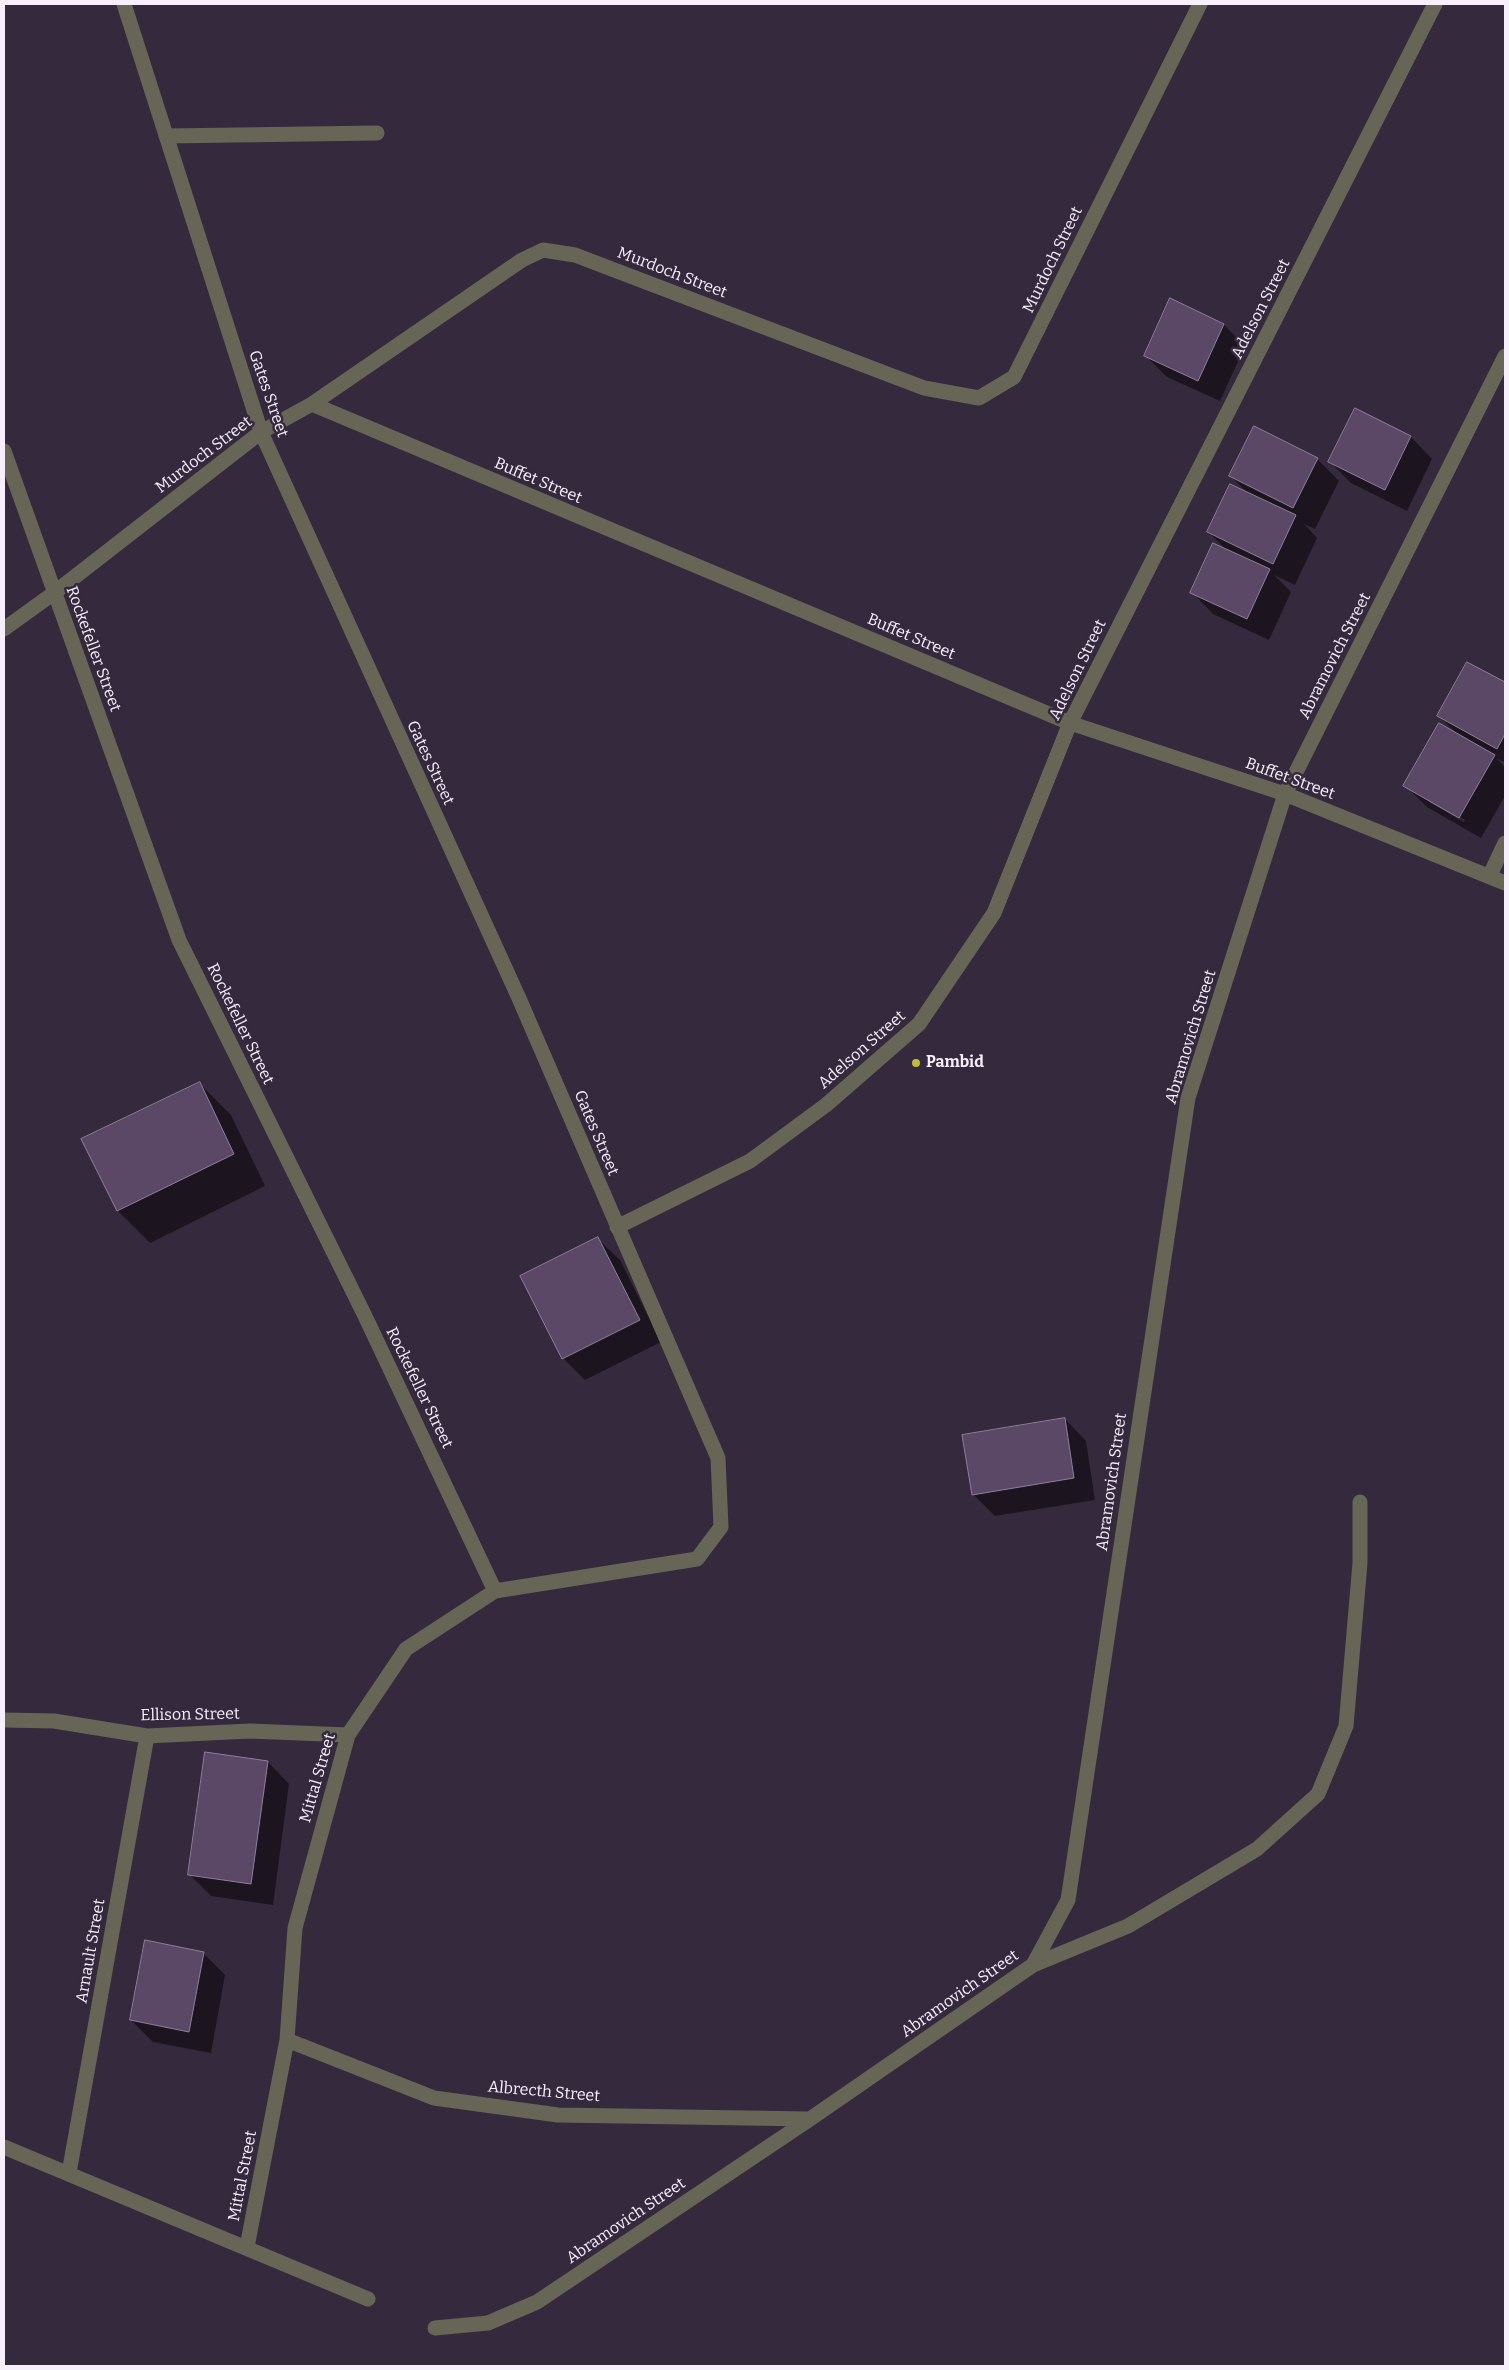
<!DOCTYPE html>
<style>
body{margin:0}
#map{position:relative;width:1509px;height:2370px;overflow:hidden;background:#35293d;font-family:Bitter,serif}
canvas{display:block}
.frame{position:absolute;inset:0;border:5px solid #f7effc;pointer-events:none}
</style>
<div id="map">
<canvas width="1509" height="2370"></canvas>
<div class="frame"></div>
</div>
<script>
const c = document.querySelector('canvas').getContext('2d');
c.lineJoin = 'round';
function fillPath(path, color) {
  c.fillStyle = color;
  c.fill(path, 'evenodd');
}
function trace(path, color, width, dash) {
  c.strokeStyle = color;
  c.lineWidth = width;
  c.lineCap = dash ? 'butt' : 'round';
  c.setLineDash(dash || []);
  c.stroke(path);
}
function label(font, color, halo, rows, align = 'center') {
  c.font = font + ' Bitter,serif';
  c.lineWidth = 5;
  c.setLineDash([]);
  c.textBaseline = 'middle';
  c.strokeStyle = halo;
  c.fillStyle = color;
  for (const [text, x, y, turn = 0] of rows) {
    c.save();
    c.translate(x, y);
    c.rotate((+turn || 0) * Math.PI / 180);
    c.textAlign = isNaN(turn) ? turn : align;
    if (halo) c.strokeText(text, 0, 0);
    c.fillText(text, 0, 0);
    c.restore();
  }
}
fillPath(new Path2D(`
 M 1224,325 L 1245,346 L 1220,401 L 1167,377 L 1145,355 Z
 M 1355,409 L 1411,437 L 1432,459 L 1407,511 L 1351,483 L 1330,462 Z
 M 1317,459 L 1339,481 L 1315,529 L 1304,524 L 1317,538 L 1295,585 L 1274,575 L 1291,592 L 1269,640 L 1213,614 L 1192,592 L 1227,550 L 1208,532 L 1247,493 L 1231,476 Z
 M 1467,663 L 1505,684 L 1505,762 L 1497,759 L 1505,767 L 1505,796 L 1481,838 L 1427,807 L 1405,785 L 1455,732 L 1439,716 ZM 1429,799 L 1465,820 L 1464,822 L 1429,802 Z
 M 199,1083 L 231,1115 L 265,1186 L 150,1243 L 118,1211 L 83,1140 Z
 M 598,1239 L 620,1260 L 661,1342 L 585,1380 L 563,1358 Z
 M 1065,1419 L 1086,1441 L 1095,1500 L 995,1516 L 973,1494 Z
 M 268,1762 L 289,1784 L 273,1905 L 211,1896 L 190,1875 Z
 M 203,1953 L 225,1975 L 211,2053 L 153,2042 L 131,2020 Z`), '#0007');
const building = new Path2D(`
 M 1170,298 L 1224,324 L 1198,381 L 1144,356 Z
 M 1355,408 L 1411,436 L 1385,490 L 1328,462 Z
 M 1254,426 L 1318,458 L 1293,508 L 1229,476 Z
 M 1230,484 L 1296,515 L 1273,564 L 1207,532 Z
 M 1213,543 L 1270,569 L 1247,619 L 1190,593 Z
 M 1467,662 L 1505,682 L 1505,734 L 1497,749 L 1437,716 Z
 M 1439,723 L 1495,755 L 1459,818 L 1403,786 Z
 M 200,1082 L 234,1154 L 117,1211 L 81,1139 Z
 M 598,1237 L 640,1320 L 562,1359 L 520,1276 Z
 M 1065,1418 L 1074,1478 L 972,1495 L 962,1435 Z
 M 205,1752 L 268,1761 L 251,1884 L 188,1875 Z
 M 145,1940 L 204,1952 L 189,2032 L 130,2020 Z`);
fillPath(building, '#5b4867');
trace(building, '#8e7f97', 1);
trace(new Path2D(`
 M 166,136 L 377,133`), '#666556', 15);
trace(new Path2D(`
 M 124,4 L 261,432 L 518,996 L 718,1458 L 721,1527 L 697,1559 L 495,1591 L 406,1649 L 348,1735 L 295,1928 L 287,2040 L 247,2247
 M 312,404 L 1070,723 L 1285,794 L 1505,883
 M 4,451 L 179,940 L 365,1316 L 495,1591
 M 4,629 L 54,593 L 261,432 L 312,404 L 522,260 L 543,250 L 575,255 L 924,388 L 979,398 L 1014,377 L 1200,4
 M 1490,875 L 1505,843
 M 617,1227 L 750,1161 L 826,1105 L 919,1024 L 994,913 L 1070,723 L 1435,4
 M 4,1720 L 54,1721 L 147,1736 L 250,1731 L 348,1735
 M 1033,1965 L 1128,1926 L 1257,1849 L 1318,1794 L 1346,1726 L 1360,1563 L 1360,1502
 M 287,2040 L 434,2098 L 558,2115 L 810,2119
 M 4,2147 L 368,2299
 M 69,2173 L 147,1736
 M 435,2328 L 488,2323 L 537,2302 L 810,2119 L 1033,1965 L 1068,1900 L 1188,1098 L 1285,794 L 1505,356`), '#666556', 15);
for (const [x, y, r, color] of [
 [916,1063,5,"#c4bc3d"]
]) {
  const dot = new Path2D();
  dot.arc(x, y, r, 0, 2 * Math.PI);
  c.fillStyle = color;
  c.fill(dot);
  trace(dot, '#35293d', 2);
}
label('16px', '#f7effc', '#35293d', [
 ["Murdoch Street",1053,260,-64],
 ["Murdoch Street",672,273,21],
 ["Adelson Street",1261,309,-63],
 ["Gates Street",268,394,71],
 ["Murdoch Street",204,455,-37],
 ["Buffet Street",538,481,23],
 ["Buffet Street",911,637,23],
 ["Rockefeller Street",93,649,70],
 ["Abramovich Street",1335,656,-63],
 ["Adelson Street",1078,670,-64],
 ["Gates Street",430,763,65],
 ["Buffet Street",1290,779,20],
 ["Rockefeller Street",240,1024,64],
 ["Abramovich Street",1191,1037,-73],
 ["Adelson Street",862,1050,-41],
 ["Gates Street",596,1133,67],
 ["Rockefeller Street",419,1388,64],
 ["Abramovich Street",1112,1482,-82],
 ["Ellison Street",190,1715,-1],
 ["Mittal Street",318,1778,-74],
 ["Arnault Street",91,1951,-80],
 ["Abramovich Street",960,1994,-35],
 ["Albrecth Street",544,2092,5],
 ["Mittal Street",243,2176,-79],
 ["Abramovich Street",626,2221,-34]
]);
label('bold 16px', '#f7effc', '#35293d', [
 ["Pambid",926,1063]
], 'left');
</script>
